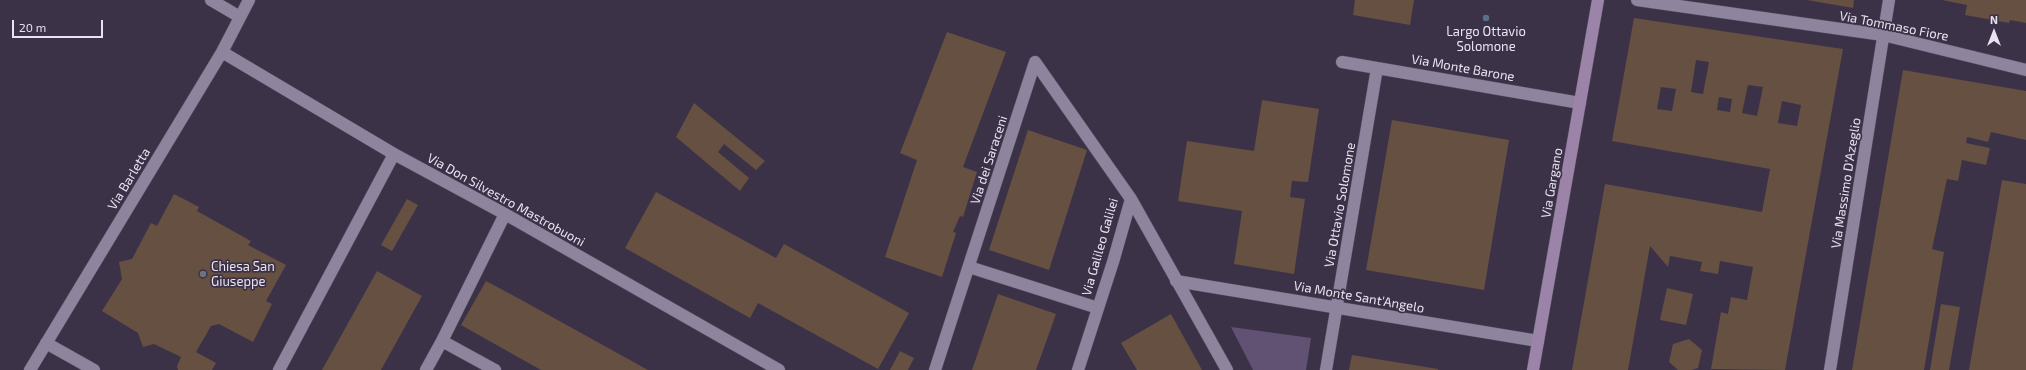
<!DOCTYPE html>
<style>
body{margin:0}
#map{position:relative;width:2026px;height:370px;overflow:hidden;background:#3b3248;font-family:"Exo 2",sans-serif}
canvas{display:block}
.north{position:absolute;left:1974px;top:12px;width:40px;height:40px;-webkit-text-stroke:3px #3b3248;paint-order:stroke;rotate:0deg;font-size:11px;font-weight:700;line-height:16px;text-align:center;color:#e9e3f1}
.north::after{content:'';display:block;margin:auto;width:14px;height:18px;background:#e9e3f1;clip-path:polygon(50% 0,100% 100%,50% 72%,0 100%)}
.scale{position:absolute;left:12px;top:20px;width:91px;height:18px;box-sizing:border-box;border:2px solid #e9e3f1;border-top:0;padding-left:5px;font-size:12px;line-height:14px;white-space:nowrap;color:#e9e3f1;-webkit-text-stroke:3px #3b3248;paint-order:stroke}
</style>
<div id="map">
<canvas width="2026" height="370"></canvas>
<div class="north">N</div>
<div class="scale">20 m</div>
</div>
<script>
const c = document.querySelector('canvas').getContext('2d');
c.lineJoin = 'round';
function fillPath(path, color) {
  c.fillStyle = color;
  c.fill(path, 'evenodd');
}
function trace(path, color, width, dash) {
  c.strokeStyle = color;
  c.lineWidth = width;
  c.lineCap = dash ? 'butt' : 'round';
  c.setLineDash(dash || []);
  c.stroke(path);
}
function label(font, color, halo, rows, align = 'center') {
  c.font = font + ' "Exo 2",sans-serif';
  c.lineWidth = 3.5;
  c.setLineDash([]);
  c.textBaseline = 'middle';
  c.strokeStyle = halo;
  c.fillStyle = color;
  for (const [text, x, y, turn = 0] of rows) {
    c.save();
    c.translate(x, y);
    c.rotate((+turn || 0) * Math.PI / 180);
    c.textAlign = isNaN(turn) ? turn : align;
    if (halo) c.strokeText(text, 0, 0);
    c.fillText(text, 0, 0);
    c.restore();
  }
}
fillPath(new Path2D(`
 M 1231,327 L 1311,338 L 1306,370 L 1253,370 Z`), '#615274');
fillPath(new Path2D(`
 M 1355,0 L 1414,0 L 1410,25 L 1353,15 Z
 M 1807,0 L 1854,0 L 1853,8 Z
 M 1942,0 L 2026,0 L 2026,23 L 2010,20 L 2009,23 L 1965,15 L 1967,5 Z
 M 1634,18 L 1843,49 L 1785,370 L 1711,369 L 1721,312 L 1728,314 L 1731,297 L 1747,300 L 1753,267 L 1720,261 L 1718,274 L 1700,271 L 1702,262 L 1670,256 L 1668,267 L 1650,246 L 1628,370 L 1572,370 L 1605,184 L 1762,212 L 1770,169 L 1612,141 ZM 1696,60 L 1709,62 L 1703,94 L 1691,92 ZM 1748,85 L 1763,87 L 1757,116 L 1742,113 ZM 1661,87 L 1676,89 L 1672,111 L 1657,109 ZM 1719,97 L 1732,99 L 1730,112 L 1717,110 ZM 1782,101 L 1801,105 L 1797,126 L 1778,123 Z
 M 947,32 L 1006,52 L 963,167 L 977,172 L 963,217 L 960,216 L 953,232 L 956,233 L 942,277 L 885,257 L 917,160 L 900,153 Z
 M 1903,70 L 2026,91 L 2026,140 L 1991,132 L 1988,142 L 1967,137 L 1966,143 L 1990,148 L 1986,165 L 1962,160 L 1958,181 L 1947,179 L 1932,249 L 1944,252 L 1924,370 L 1852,370 Z
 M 1262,100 L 1319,109 L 1308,182 L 1292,181 L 1290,197 L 1305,199 L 1294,274 L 1234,264 L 1242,211 L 1178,201 L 1187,141 L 1254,151 Z
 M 694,103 L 765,161 L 756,170 L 724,144 L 718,152 L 749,178 L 740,191 L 676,137 Z
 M 1392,120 L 1509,140 L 1484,290 L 1366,270 Z
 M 1028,130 L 1087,150 L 1049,270 L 989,250 Z
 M 2002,180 L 2026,184 L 2026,370 L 1969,370 Z
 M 656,192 L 776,258 L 784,244 L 909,313 L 878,369 L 758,303 L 750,318 L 625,248 Z
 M 174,194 L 199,207 L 197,211 L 251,241 L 248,245 L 286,265 L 266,301 L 272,304 L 253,342 L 219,324 L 211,326 L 196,352 L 216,363 L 212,370 L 178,370 L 177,366 L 181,357 L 154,344 L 143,347 L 138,333 L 102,311 L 122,279 L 119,262 L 132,259 L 151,223 L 157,226 Z
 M 407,199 L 418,205 L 392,251 L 381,245 Z
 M 377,271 L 422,296 L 381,370 L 322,370 Z
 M 486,281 L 516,297 L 648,370 L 541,370 L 461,325 Z
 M 1667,288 L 1693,294 L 1686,325 L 1660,320 Z
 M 998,294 L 1056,314 L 1036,370 L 972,370 Z
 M 1941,304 L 1960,307 L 1949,370 L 1930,370 Z
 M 1171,314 L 1202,370 L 1137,370 L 1121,343 Z
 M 1689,339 L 1702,350 L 1698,368 L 1692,370 L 1678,370 L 1669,362 L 1673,344 Z
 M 900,351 L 914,358 L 908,370 L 890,370 Z
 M 1352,355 L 1438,369 L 1438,370 L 1349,370 Z`), '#665041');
const street = new Path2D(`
 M 211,0 L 240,17
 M 1637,0 L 1883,35 L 2026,70
 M 222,52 L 394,154 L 505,214 L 779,370
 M 1035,62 L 1131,199 L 1113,262 L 1078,370
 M 1342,62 L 1580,103
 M 1131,199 L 1227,370
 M 969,267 L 1098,308
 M 1176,281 L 1538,341
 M 442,341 L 505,214
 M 46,343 L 94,370
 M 30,370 L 222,52 L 249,0
 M 279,370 L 394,154
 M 426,370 L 442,341 L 495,370
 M 935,370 L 1035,62
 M 1326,370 L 1377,68
 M 1830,370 L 1889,0`);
const secondary = new Path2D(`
 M 1533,370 L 1598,0`);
trace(street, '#564e61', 13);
trace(secondary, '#564e61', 13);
trace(street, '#8e849d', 12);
trace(secondary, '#9b84a7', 12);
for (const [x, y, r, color] of [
 [1486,18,4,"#5c6f8a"],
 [203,274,4,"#6b7280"]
]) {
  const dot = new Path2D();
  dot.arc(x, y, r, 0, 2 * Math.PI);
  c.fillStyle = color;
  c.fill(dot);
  trace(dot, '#3b3248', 1.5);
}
label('13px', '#e9e3f1', '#3b3248', [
 ["Via Tommaso Fiore",1894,26,11],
 ["Via Monte Barone",1463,68,10],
 ["Via dei Saraceni",989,160,-72],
 ["Via Barletta",129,179,-59],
 ["Via Gargano",1552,183,-80],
 ["Via Massimo D'Azeglio",1846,183,-81],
 ["Via Don Silvestro Mastrobuoni",506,200,29],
 ["Via Ottavio Solomone",1340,205,-80],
 ["Via Galileo Galilei",1100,247,-74],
 ["Via Monte Sant'Angelo",1359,297,10]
]);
label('13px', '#e9e3f1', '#3b3248', [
 ["Largo Ottavio",1486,32],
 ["Solomone",1486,47],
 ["Chiesa San",211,267,"left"],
 ["Giuseppe",211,282,"left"]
]);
</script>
